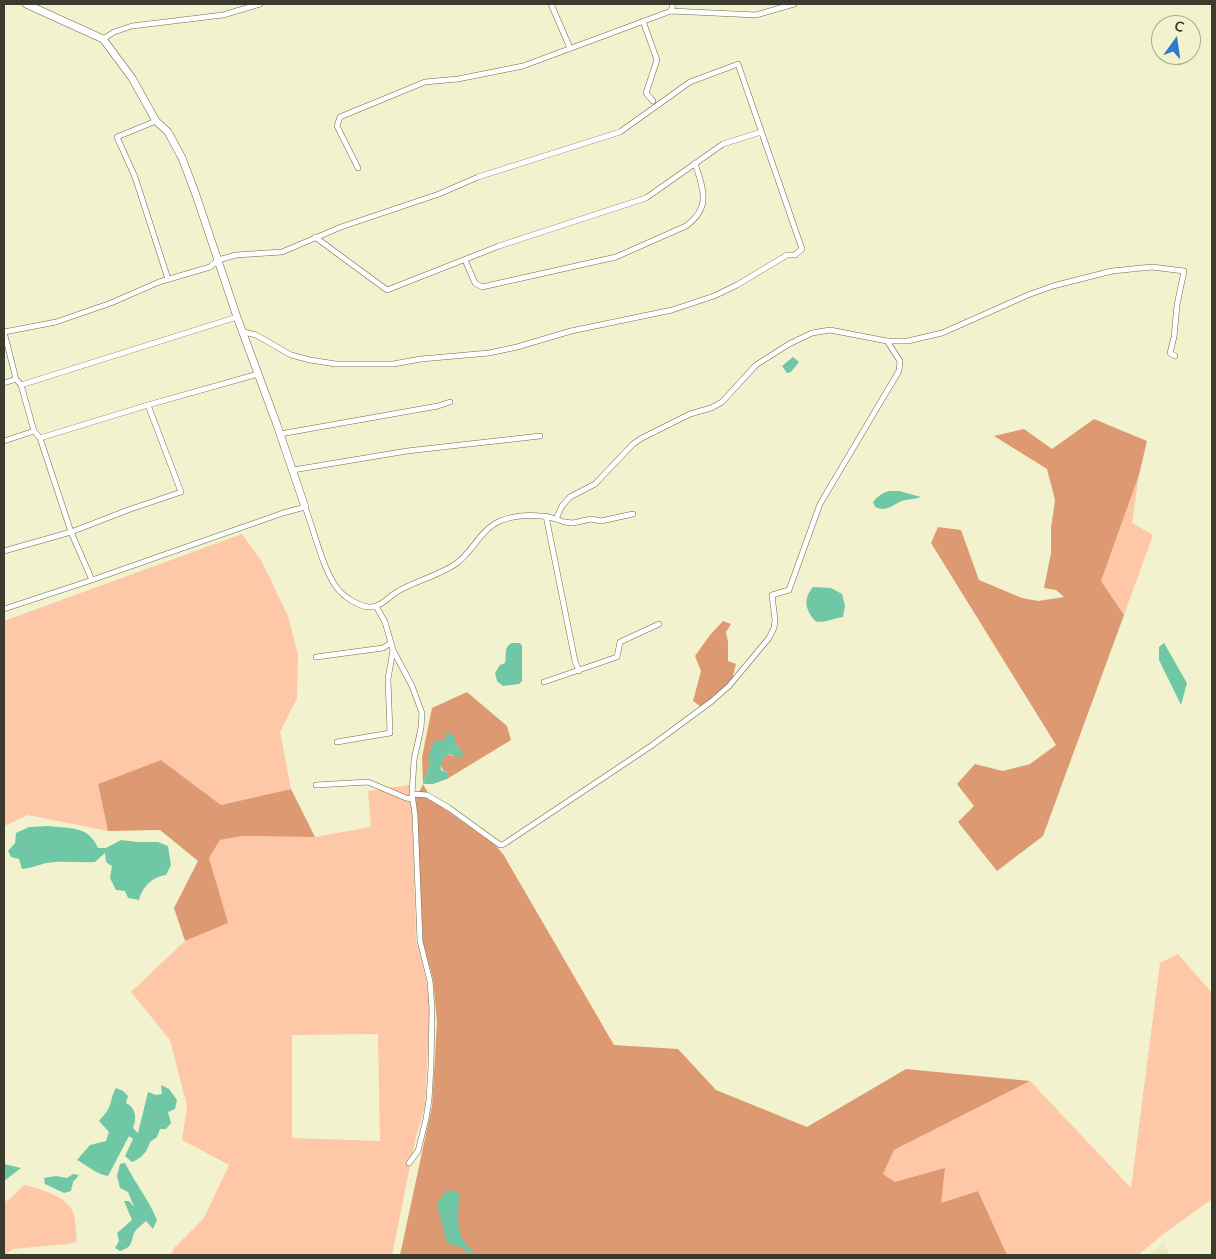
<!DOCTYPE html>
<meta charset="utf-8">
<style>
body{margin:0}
#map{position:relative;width:1216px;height:1259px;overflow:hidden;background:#f2f3ce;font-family:Mulish,sans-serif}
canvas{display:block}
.frame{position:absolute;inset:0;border:5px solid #3b3b2d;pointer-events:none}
.north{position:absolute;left:1151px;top:15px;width:50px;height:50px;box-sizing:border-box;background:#f2f3ce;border:1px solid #a9a98e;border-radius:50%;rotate:14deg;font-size:14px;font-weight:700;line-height:20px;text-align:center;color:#3b3b2d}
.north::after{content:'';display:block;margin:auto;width:18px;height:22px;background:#2e79c9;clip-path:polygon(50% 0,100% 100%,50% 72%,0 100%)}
</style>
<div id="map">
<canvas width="1216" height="1259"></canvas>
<div class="frame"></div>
<div class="north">С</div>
</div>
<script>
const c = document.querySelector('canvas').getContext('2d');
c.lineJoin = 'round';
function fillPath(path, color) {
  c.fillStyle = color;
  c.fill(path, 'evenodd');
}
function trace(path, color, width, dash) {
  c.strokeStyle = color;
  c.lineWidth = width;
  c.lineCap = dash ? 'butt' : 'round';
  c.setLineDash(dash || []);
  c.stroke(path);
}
fillPath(new Path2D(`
 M 1163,1243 L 1170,1255 L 1149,1255 Z`), '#e8e9bd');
fillPath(new Path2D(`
 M 1139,475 L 1132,523 L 1153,535 L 1124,615 L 1101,581 Z
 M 242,534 L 262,562 L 288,616 L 298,655 L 297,698 L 280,732 L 291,789 L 221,805 L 161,760 L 98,784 L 108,831 L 28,815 L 4,826 L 4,621 Z
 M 415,784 L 412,807 L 416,941 L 424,970 L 430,1003 L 425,1106 L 416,1137 L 392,1255 L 171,1255 L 174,1248 L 204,1218 L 229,1165 L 182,1140 L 187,1106 L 170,1040 L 131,992 L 185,941 L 227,923 L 209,858 L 220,840 L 243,836 L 315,837 L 371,827 L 368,791 ZM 378,1034 L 380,1141 L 292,1138 L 292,1035 Z
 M 1178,954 L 1212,993 L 1212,1199 L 1166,1232 L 1138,1255 L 1007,1255 L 978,1191 L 941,1203 L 895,1183 L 883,1174 L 894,1150 L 1030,1081 L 1131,1188 L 1160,963 Z
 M 24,1185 C 38,1188 65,1196 72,1210 C 76,1217 76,1234 77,1242 L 67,1244 L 13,1249 L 4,1255 L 4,1202 L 11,1198 Z`), '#fdc7a8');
fillPath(new Path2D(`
 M 1094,419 L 1147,441 L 1139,475 L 1101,581 L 1124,615 L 1043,836 L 997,871 L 958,822 L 974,806 L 957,784 L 975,764 L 1003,771 L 1030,764 L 1056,745 L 931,543 L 938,527 L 961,530 L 979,580 L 1022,598 L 1038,601 L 1064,597 L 1056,590 L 1044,588 L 1051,553 L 1051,528 L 1055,500 L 1047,469 L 994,436 L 1024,429 L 1052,449 Z
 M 723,621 L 731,624 L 726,632 L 728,642 L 728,661 L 736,664 L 732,680 L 701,707 L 693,701 L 701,671 L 695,656 L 710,635 Z
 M 467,692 L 507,726 L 511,740 L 447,779 L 447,772 L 443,770 L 440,765 L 443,758 L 448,754 L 452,756 L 461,750 L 455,744 L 444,742 L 430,763 L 423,784 L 432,800 L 495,845 L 503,854 L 614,1045 L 678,1049 L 716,1090 L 807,1127 L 906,1069 L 1030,1081 L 894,1150 L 883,1174 L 895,1182 L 945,1168 L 941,1203 L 978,1191 L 1007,1255 L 400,1255 L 432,1106 L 437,1022 L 433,979 L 423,942 L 416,798 L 423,784 L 422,757 L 432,708 Z
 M 161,760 L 221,805 L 291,789 L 315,837 L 243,836 L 220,840 L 209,858 L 228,923 L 185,941 L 174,908 L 198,861 L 160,830 L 108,831 L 98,784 Z`), '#dd9971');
fillPath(new Path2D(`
 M 793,357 L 799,362 L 791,372 L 787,373 L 782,366 Z
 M 889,491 L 899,491 L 921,497 C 916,499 910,499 905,500 C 894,503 888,513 875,507 L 873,502 C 878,496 882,493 889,491 Z
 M 813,587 L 831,588 L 842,594 L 845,606 L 843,617 C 834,618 823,624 815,621 C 805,609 803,599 813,587 Z
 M 512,643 L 520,643 L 522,646 L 522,681 L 519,684 L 503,686 L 497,681 L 495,673 L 500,665 L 505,663 C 507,655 503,647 512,643 Z
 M 1164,643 L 1187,683 L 1181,705 L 1159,660 L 1159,647 Z
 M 446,733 L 452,734 L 456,740 L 455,744 L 461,750 L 464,756 L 459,757 L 448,754 C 442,759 440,763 441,770 L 447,772 L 447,779 L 433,784 L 423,784 L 430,763 L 428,760 L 432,745 L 437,740 L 444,741 Z
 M 48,826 C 70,829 88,825 98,848 L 106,848 L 121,840 L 137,842 L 158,842 L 168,846 L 171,865 L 166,875 C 152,877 142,887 139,900 L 128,898 L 125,891 L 116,890 L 110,878 L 112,866 L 106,862 L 105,853 L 95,862 C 79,863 62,860 46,863 C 38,865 31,868 22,869 L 19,859 L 11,857 L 8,851 L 15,843 L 16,833 L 29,827 Z
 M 161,1085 L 169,1089 L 177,1100 L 175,1109 L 168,1112 L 171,1123 L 166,1129 L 160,1129 L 157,1137 L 150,1142 C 147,1152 142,1158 132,1162 L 125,1156 L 133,1139 L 129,1136 L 108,1176 C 96,1174 88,1166 77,1160 L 90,1145 L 106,1141 L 109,1132 L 99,1121 C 103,1116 108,1111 110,1105 C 112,1099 112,1095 116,1088 L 123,1091 L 128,1096 L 126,1103 C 136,1108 137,1118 133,1128 L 138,1133 L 148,1092 L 156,1095 L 162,1094 Z
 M 125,1163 C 135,1183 149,1200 157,1220 L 153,1229 L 146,1221 C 143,1224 139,1227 136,1230 C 129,1240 136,1246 120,1251 L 115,1248 L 119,1241 L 117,1233 L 132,1220 L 124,1201 L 129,1201 L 134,1207 L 128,1192 L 120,1188 L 117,1176 L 120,1164 Z
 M 4,1164 L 21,1168 L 4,1181 Z
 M 73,1174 L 79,1175 L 73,1182 L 71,1191 L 64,1193 L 45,1184 L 44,1178 L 56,1176 L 67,1178 Z
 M 447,1190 L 459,1193 L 458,1222 L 462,1239 L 475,1255 L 472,1255 L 460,1247 L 447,1243 L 437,1204 Z`), '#70c7a5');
const street = new Path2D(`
 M 551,4 L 570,48
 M 671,11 L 673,4
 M 643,21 L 657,60 L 646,93 L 653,101
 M 103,39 L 114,32 L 132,26 L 223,15 L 260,4
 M 156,121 L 117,137 L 135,177 L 168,279
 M 358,168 L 337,126 L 340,117 L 425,82 L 458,79 L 523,66 L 671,11 L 756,15 L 794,4
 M 315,237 L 387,290 L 499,246 L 646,198 L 723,144 L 761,132
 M 465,260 L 475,283 L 482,287 L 616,257 L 686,226 C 712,207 703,189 695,163
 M 4,332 L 56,322 L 111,303 L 159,282 L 210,267 L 218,260 L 236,255 L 282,252 L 341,227 L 439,194 L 478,177 L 620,132 L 690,82 L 738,64 L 802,249 L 795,255 L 787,255 L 737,285 L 714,296 L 672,310 L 571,331 L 517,347 L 489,353 L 421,359 L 393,364 L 336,364 L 310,360 L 291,355 L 256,335 L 244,332
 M 4,332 L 16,379 L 21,385 L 34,431 L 40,438 L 71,532 L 92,580
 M 4,383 L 16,379
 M 21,385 L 237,317
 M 280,434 L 438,406 L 450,402
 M 40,438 L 148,405 L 258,374
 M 4,441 L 34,431
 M 293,470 L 407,451 L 540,436
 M 546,516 L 575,661 L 579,671
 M 556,519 L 564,522 L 573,523 L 591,519 L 601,521 L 633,514
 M 4,551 L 71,532 L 128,510 L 181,492 L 148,405
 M 376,606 L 385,622 L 393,650 L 412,686 L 422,713 L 421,728 L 414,760 L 412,794 L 415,815 L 420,941 L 430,981 L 432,1008 L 431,1066 L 429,1100 L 426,1119 L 418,1151 L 409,1163
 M 4,609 L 92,580 L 283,513 L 305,507 C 314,530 323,570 337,588 C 344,597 358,606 369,607 C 379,608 388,598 395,593 C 414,581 439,576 457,563 C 473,551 481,529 500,521 C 517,514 539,514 556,519 L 562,506 L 570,497 L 595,484 L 633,444 L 642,438 L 690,414 L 711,408 L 722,402 L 756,365 L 789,344 L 812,333 L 830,330 L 887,341 L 908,341 L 942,333 L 1028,295 L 1053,286 L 1112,271 L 1152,267 L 1184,271 L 1177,305 L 1174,337 L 1170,353 L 1175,356
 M 316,657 L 383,648 L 391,643
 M 544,682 L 617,657 L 620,642 L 659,624
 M 337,742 L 390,733 L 388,679 L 393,650
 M 316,785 L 368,782 L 406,798 L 413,799
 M 412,794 L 427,795 L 449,808 L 500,845 L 504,844 L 651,746 L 712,701 L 729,686 L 769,638 L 774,628 L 775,620 L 772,595 L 789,590 L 820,504 L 899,371 L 900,361 L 887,341`);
const secondary = new Path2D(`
 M 26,4 L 103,39 L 132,78 L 156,121 L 168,132 L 182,158 L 196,195 L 237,317 L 277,425 L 305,507`);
trace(street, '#6c6c4b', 6);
trace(secondary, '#6c6c4b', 8);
trace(street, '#fff', 5);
trace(secondary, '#fff', 7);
</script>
